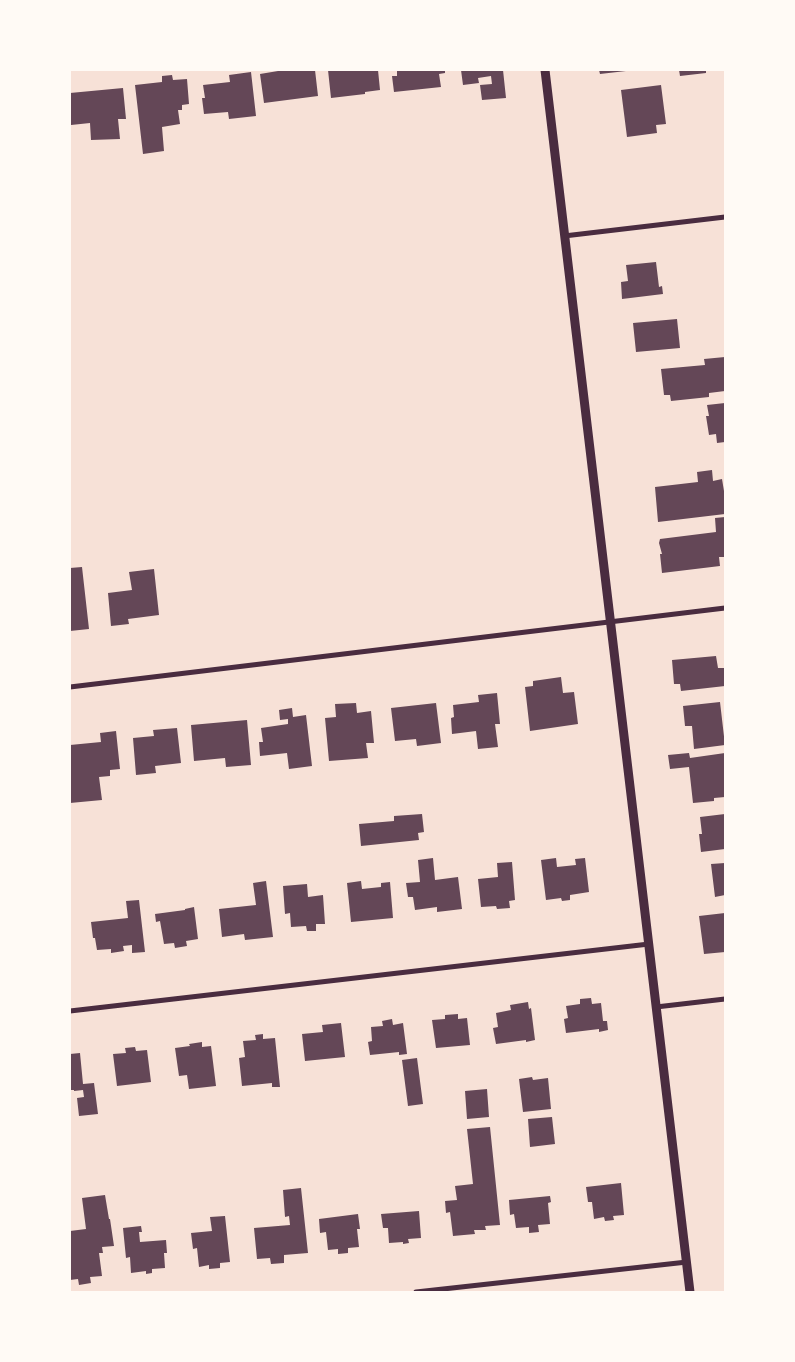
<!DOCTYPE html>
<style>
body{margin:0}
#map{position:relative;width:795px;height:1362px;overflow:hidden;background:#f7e1d7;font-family:"Sofia Sans Condensed",sans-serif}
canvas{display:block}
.frame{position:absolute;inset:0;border:71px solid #fffaf5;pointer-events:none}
</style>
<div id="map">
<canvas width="795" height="1362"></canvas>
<div class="frame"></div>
</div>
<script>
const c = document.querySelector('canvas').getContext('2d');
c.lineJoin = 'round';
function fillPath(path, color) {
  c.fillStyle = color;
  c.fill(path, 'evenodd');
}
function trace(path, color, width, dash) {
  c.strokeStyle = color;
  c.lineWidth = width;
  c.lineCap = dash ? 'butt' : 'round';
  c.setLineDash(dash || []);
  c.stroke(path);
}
fillPath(new Path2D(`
 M 284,70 L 315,70 L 318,96 L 264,103 L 260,74 Z
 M 328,70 L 378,70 L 380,90 L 365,92 L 365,94 L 331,98 Z
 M 397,70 L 445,70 L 445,73 L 439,74 L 441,87 L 394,92 L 392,76 L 397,76 Z
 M 461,70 L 503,70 L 506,98 L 482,100 L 480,85 L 492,84 L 491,76 L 478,78 L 479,83 L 463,85 Z
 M 599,70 L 625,70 L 626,71 L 600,74 Z
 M 679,70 L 706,70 L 706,73 L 680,76 Z
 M 251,72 L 256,116 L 229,119 L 228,112 L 204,114 L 202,98 L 205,98 L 203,85 L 230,82 L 229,75 Z
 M 172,75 L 173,80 L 187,79 L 189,104 L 182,105 L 182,110 L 178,110 L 180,124 L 162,127 L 164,151 L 143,154 L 135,85 L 162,82 L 162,76 Z
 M 661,85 L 666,124 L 656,125 L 657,133 L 627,137 L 621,90 Z
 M 123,88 L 126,119 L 118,119 L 120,139 L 91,140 L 90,123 L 71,125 L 70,93 Z
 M 656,262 L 659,287 L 662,286 L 663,294 L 622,299 L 621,282 L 628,281 L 626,265 Z
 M 677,319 L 680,348 L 636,352 L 633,323 Z
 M 725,357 L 725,391 L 709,393 L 709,397 L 671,401 L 670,395 L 664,395 L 661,369 L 705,365 L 704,359 Z
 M 725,403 L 725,442 L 717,443 L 716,434 L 709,435 L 706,416 L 709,416 L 707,405 Z
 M 712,470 L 713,481 L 722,479 L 725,497 L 725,514 L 658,522 L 655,487 L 698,482 L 697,472 Z
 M 725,517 L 725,557 L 719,557 L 720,566 L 662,573 L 660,554 L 662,554 L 659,543 L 660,539 L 716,532 L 715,518 Z
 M 82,567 L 89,629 L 70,631 L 70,568 Z
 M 154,569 L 159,615 L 128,619 L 129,624 L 111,626 L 108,593 L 132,590 L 129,572 Z
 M 716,656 L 718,668 L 725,668 L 725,686 L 681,691 L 680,684 L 674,684 L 672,660 Z
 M 561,677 L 563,693 L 574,692 L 578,724 L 530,731 L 525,687 L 533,686 L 533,681 Z
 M 497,693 L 500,724 L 495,724 L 498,747 L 478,749 L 476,731 L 452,734 L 451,718 L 454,717 L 453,705 L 479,702 L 478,695 Z
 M 720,702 L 725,745 L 694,749 L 692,726 L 685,726 L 683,706 Z
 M 356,703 L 357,713 L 371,711 L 374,743 L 366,743 L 368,758 L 329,761 L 325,718 L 336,717 L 335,704 Z
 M 436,703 L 441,743 L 417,746 L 416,739 L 395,741 L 391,708 Z
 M 292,708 L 293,717 L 306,715 L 312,766 L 289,769 L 287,753 L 260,756 L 259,742 L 263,742 L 261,728 L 288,724 L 288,719 L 280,720 L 279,710 Z
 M 247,720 L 251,765 L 226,767 L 225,758 L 194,761 L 191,725 Z
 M 177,728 L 181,763 L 155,766 L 156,773 L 136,775 L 133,738 L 154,736 L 153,730 Z
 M 116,731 L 120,769 L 110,770 L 110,776 L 99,777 L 102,800 L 70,803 L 70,745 L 101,742 L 100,733 Z
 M 689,753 L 690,758 L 725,753 L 725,797 L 714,798 L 714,801 L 693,803 L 689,767 L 670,769 L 668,755 Z
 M 422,814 L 424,832 L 418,833 L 419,840 L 361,846 L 359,824 L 394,821 L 394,816 Z
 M 725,814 L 725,849 L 701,852 L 699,834 L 702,834 L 700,817 Z
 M 433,858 L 435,880 L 458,877 L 462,909 L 437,912 L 437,907 L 415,910 L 413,897 L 408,897 L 406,883 L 420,882 L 418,860 Z
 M 556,858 L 557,867 L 576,865 L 575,859 L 585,858 L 589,892 L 570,895 L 570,900 L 562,901 L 561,898 L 546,900 L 541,860 Z
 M 512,862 L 515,900 L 509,901 L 510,908 L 497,909 L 496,906 L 481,907 L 478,879 L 498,877 L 497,863 Z
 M 725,863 L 725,895 L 715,897 L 711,864 Z
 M 266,881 L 273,937 L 245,940 L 244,934 L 222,937 L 219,909 L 256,905 L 253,883 Z
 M 361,881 L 362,889 L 381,887 L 381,883 L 390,882 L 393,918 L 351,922 L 347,883 Z
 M 307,884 L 308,897 L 323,895 L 325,924 L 316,924 L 316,931 L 307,931 L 306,926 L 291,927 L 290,913 L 285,914 L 283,886 Z
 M 139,900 L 145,952 L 132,953 L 132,945 L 123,946 L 124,951 L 111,953 L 111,949 L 97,950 L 95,938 L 93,938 L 91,922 L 128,918 L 126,901 Z
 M 194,907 L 198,939 L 186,941 L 187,946 L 175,948 L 174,943 L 164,944 L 160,921 L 156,922 L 155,914 L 185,910 L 185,909 Z
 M 725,913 L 725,952 L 704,954 L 699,916 Z
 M 591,998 L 592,1004 L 601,1003 L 603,1021 L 607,1021 L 608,1030 L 599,1032 L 599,1029 L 566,1033 L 564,1019 L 568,1018 L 566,1006 L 580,1004 L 580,999 Z
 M 528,1002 L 529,1009 L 531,1008 L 535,1040 L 526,1042 L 526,1040 L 496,1044 L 493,1028 L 498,1027 L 496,1013 L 511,1010 L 510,1005 Z
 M 458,1014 L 458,1019 L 467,1018 L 470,1045 L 436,1048 L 432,1020 L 445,1019 L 445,1015 Z
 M 392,1019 L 393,1025 L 403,1023 L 407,1054 L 399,1055 L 399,1052 L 370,1055 L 368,1042 L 372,1041 L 371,1027 L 383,1026 L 382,1021 Z
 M 341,1023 L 345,1057 L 305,1061 L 302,1034 L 323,1032 L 322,1025 Z
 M 263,1034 L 263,1039 L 275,1038 L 280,1087 L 272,1087 L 272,1083 L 242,1086 L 239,1058 L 245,1057 L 243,1041 L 256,1040 L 255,1035 Z
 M 202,1042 L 202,1047 L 211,1046 L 216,1086 L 189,1089 L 187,1075 L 179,1076 L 175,1048 L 190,1046 L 189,1044 Z
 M 135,1047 L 136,1051 L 147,1050 L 151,1082 L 117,1086 L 113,1054 L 126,1053 L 125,1048 Z
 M 80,1053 L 83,1084 L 94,1083 L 98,1114 L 79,1116 L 77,1098 L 84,1097 L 83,1090 L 74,1091 L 74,1090 L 70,1090 L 70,1054 Z
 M 417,1058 L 423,1104 L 408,1106 L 402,1060 Z
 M 532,1077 L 533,1080 L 548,1078 L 551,1109 L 523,1112 L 519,1079 Z
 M 487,1089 L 489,1117 L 467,1119 L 465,1091 Z
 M 552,1117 L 555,1144 L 530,1147 L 528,1119 Z
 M 490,1127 L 500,1225 L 485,1226 L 486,1230 L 474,1230 L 475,1234 L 453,1236 L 450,1212 L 446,1213 L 445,1201 L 457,1200 L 455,1186 L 473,1184 L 467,1129 Z
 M 621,1183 L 624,1215 L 613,1216 L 614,1220 L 605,1221 L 604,1217 L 594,1219 L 592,1202 L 588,1202 L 586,1187 Z
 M 301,1188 L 308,1253 L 284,1255 L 284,1263 L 271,1264 L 270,1258 L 257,1259 L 254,1228 L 290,1225 L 289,1216 L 285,1217 L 283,1190 Z
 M 105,1195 L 109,1219 L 110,1219 L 114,1246 L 102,1247 L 103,1253 L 99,1253 L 102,1276 L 90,1277 L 91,1283 L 79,1285 L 78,1279 L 70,1280 L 70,1231 L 86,1229 L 82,1198 Z
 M 550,1196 L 551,1202 L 548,1203 L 550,1224 L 538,1225 L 539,1232 L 529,1233 L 529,1227 L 516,1228 L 514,1214 L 510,1215 L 509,1200 Z
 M 419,1211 L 421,1238 L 408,1239 L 409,1243 L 403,1244 L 403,1242 L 389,1243 L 388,1228 L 383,1228 L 381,1214 Z
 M 358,1214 L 360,1229 L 357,1229 L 359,1247 L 348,1248 L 348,1253 L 338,1254 L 338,1249 L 328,1250 L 326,1232 L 320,1233 L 319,1219 Z
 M 225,1216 L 230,1262 L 220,1263 L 220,1268 L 209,1269 L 209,1265 L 199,1267 L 197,1248 L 193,1249 L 191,1233 L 212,1231 L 210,1217 Z
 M 141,1226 L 142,1232 L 139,1232 L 140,1242 L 166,1240 L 167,1253 L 164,1253 L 165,1268 L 152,1269 L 152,1273 L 146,1274 L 146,1271 L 131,1273 L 130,1257 L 126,1258 L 123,1228 Z`), '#644757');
trace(new Path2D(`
 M 564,236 L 725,217
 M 70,687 L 725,608
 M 656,1007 L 725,999
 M 70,1011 L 649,944
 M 416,1292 L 687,1262`), '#4a2c40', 5);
trace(new Path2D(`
 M 545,70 L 690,1292`), '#4a2c40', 9);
</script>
